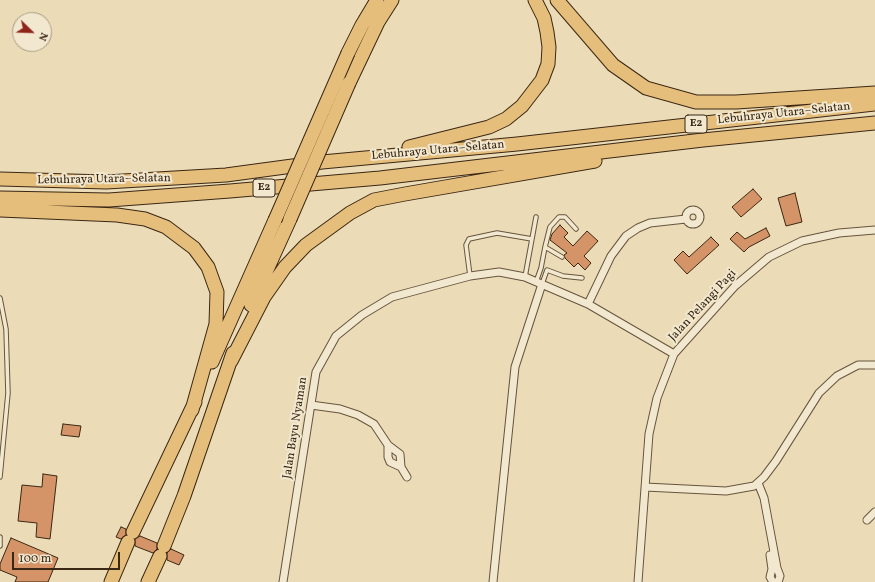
<!DOCTYPE html>
<meta charset="utf-8">
<style>
body{margin:0}
#map{position:relative;width:875px;height:582px;overflow:hidden;background:#ebdcb7;font-family:Vollkorn,serif}
canvas{display:block}
.north{position:absolute;left:12px;top:12px;width:40px;height:40px;box-sizing:border-box;background:#f2e8d0;border:1px solid #a89b85;border-radius:50%;rotate:113deg;font-size:11px;font-weight:700;line-height:16px;text-align:center;color:#3a2714}
.north::after{content:'';display:block;margin:auto;width:14px;height:18px;background:#8f2418;clip-path:polygon(50% 0,100% 100%,50% 72%,0 100%)}
.scale{position:absolute;left:12px;top:552px;width:108px;height:18px;box-sizing:border-box;border:2px solid #3a2714;border-top:0;padding-left:5px;font-size:12px;line-height:14px;white-space:nowrap;color:#3a2714;-webkit-text-stroke:3px #f2e8d0;paint-order:stroke}
</style>
<div id="map">
<canvas width="875" height="582"></canvas>
<div class="north">N</div>
<div class="scale">100 m</div>
</div>
<script>
const ctx = document.querySelector('canvas').getContext('2d');
ctx.lineJoin = 'round';
function fill(path, color) { ctx.fillStyle = color; ctx.fill(path, 'evenodd'); }
const poly = rows => new Path2D(rows.map(r => 'M' + r).join(''));
function trace(path, color, width, dash) { ctx.strokeStyle = color; ctx.lineWidth = width; ctx.lineCap = dash ? 'butt' : 'round'; ctx.setLineDash(dash || []); ctx.stroke(path); }
function write(font, color, halo, rows, align = 'center') {
  ctx.font = font + ' Vollkorn,serif'; ctx.lineWidth = 4; ctx.setLineDash([]); ctx.textBaseline = 'middle'; ctx.strokeStyle = halo; ctx.fillStyle = color; for (const [text, x, y, turn = 0] of rows) {
    ctx.save(); ctx.translate(x, y); ctx.rotate((+turn || 0) * Math.PI / 180); ctx.textAlign = isNaN(turn) ? turn : align; if (halo) ctx.strokeText(text, 0, 0); ctx.fillText(text, 0, 0); ctx.restore();
  }
}
const building = poly([
 [753,189,762,199,741,217,732,207,753,189],
 [795,193,802,222,786,226,778,198,795,193],
 [560,225,568,233,564,237,573,246,587,231,598,241,584,256,591,263,585,270,578,263,574,267,565,258,564,255,567,253,550,240,552,234,560,225],
 [766,228,770,236,749,247,744,252,730,239,737,232,745,239,766,228],
 [711,237,719,245,687,274,674,260,683,251,689,257,711,237],
 [63,424,81,426,79,437,61,435,63,424],
 [43,474,57,476,50,539,36,537,37,523,18,521,22,485,42,487,43,474],
 [121,527,126,529,126,535,121,539,116,537,121,527],
 [140,536,157,543,157,549,153,553,135,546,135,539,140,536],
 [11,538,58,558,48,582,15,582,17,577,0,570,0,564,11,538],
 [171,549,184,555,179,565,167,560,167,553,171,549]
]);
const service = poly([
 [545,247,550,227,559,217,565,217,576,229],
 [470,276,466,245,469,239,497,233,532,239],
 [525,277,536,217],
 [536,282,541,268,545,247,562,257],
 [542,284,547,270,563,276,582,278],
 [0,298,6,329,8,393,0,477],
 [0,537,0,546]
]);
const minor = poly([
 '686 217a7 7 0 1 1 14 0a7 7 0 1 1-14 0Z',
 [588,304,611,256,626,236,638,228,650,223,686,219],
 [311,405,340,409,358,415,374,424,388,445,388,457,390,462,401,467],
 [388,445,400,454,401,467,407,477],
 [758,483,764,498,777,568,780,576,778,582],
 [645,487,726,491,754,486,764,477,776,461,819,393,837,376,858,365,875,365],
 [867,520,875,512],
 [770,555,772,569,770,577,773,582],
 [283,582,316,372,336,336,362,315,392,297,470,276,499,272,525,277,588,304,674,354],
 [493,582,515,367,542,284],
 [638,582,649,434,657,398,674,354,735,286,769,257,802,241,839,233,875,230]
]);
const motorway = poly([
 [557,0,613,65,646,88,696,102,736,102,875,93],
 [348,53,362,25,377,0],
 [349,83,378,22,392,0],
 [409,147,489,127,506,119,522,106,542,80,548,64,549,47,547,32,544,18,535,0],
 [0,179,106,182,226,175,322,162,517,144,875,104],
 [0,198,109,200,230,191,380,178,703,140,875,123],
 [0,210,117,215,145,219,166,227,194,248,208,267,217,292,216,324,192,410],
 [251,305,290,219],
 [231,361,264,297,285,267,306,245,350,213,374,200,405,194,595,161],
 [212,362,275,220],
 [133,532,195,402],
 [164,546,184,496,233,353],
 [111,582,128,542],
 [148,582,160,556]
]);
const motorwayBridge = poly([
 [290,219,349,83],
 [275,220,348,53]
]);
const shields = [
 [696,124,22],
 [264,188,22]
];
const shieldNames = [
 ["E2",696,124],
 ["E2",264,188]
];
const streetNames = [
 ["Lebuhraya Utara–Selatan",784,114,-6],
 ["Lebuhraya Utara–Selatan",438,151,-5],
 ["Lebuhraya Utara–Selatan",104,180,-1],
 ["Jalan Pelangi Pagi",703,306,-47],
 ["Jalan Bayu Nyaman",296,428,-81]
];
fill(building, '#d49468');
trace(building, '#3a2714', 1);
trace(service, '#66543d', 5.5);
trace(minor, '#66543d', 9);
trace(motorway, '#3a2714', 15);
trace(service, '#f2e8d0', 3.5);
trace(minor, '#f2e8d0', 7);
trace(motorway, '#e6be7c', 13);
trace(motorwayBridge, '#3a2714', 15, []);
trace(motorwayBridge, '#e6be7c', 13);
for (const [x, y, w] of shields) { const box = new Path2D(); box.roundRect(x - w / 2, y - 9, w, 18, 3); ctx.fillStyle = '#f2e8d0'; ctx.fill(box); trace(box, '#3a2714', 1); }
write('bold 11px', '#3a2714', null, shieldNames);
write('12px', '#3a2714', '#f2e8d0', streetNames);
</script>
